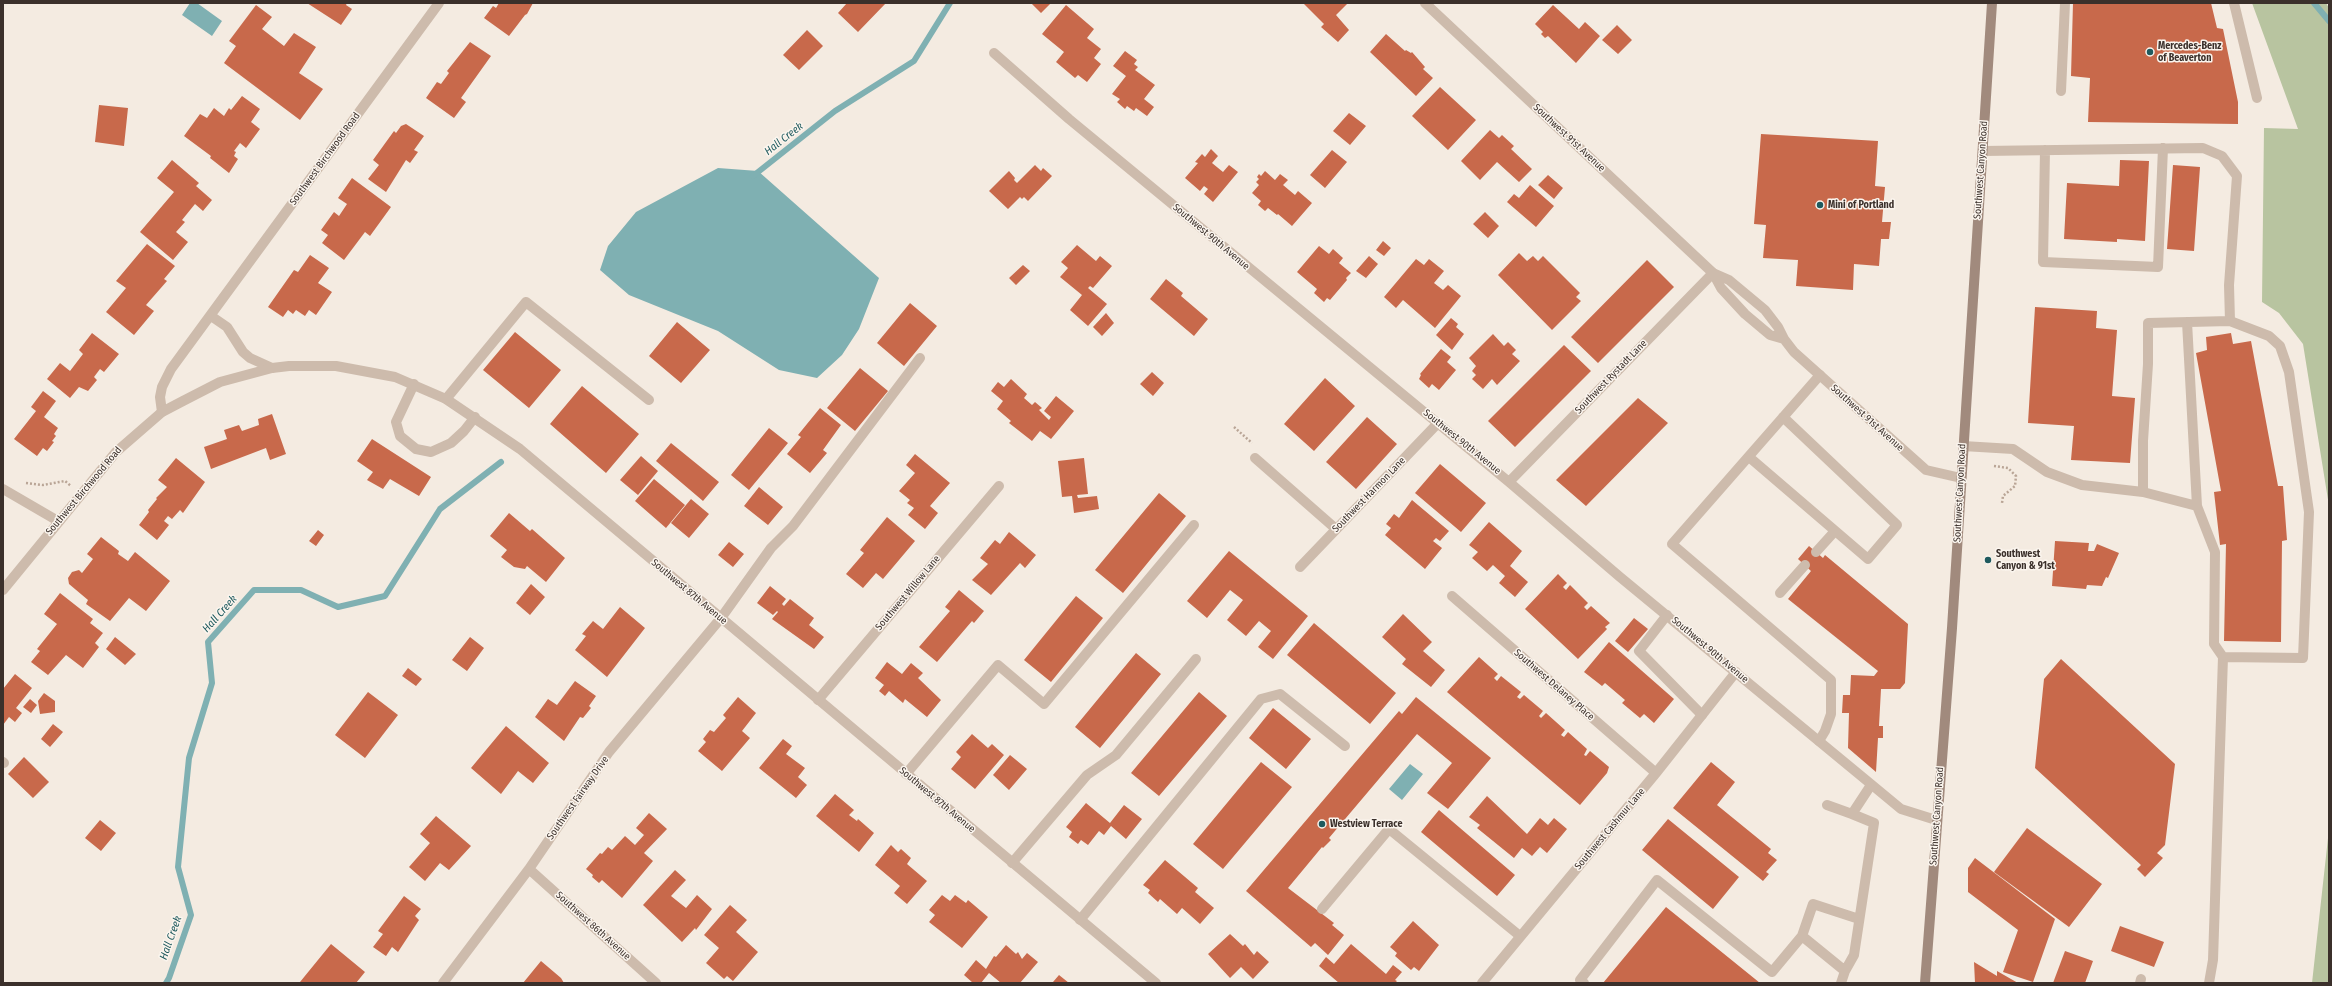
<!DOCTYPE html>
<style>
body{margin:0}
#map{position:relative;width:2332px;height:986px;overflow:hidden;background:#f4ebe1;font-family:"Fira Sans Condensed",sans-serif}
canvas{display:block}
.frame{position:absolute;inset:0;border:4px solid #3b302b;pointer-events:none}
</style>
<div id="map">
<canvas width="2332" height="986"></canvas>
<div class="frame"></div>
</div>
<script>
const ctx = document.querySelector('canvas').getContext('2d');
ctx.lineJoin = 'round';
function fill(path, color) { ctx.fillStyle = color; ctx.fill(path, 'evenodd'); }
const poly = rows => new Path2D(rows.map(r => 'M' + r).join(''));
function trace(path, color, width, dash) { ctx.strokeStyle = color; ctx.lineWidth = width; ctx.lineCap = dash ? 'butt' : 'round'; ctx.setLineDash(dash || []); ctx.stroke(path); }
function write(font, color, halo, rows, align = 'center') {
  ctx.font = font + ' "Fira Sans Condensed",sans-serif'; ctx.lineWidth = 3; ctx.setLineDash([]); ctx.textBaseline = 'middle'; ctx.strokeStyle = halo; ctx.fillStyle = color; for (const [text, x, y, turn = 0] of rows) {
    ctx.save(); ctx.translate(x, y); ctx.rotate((+turn || 0) * Math.PI / 180); ctx.textAlign = isNaN(turn) ? turn : align; if (halo) ctx.strokeText(text, 0, 0); ctx.fillText(text, 0, 0); ctx.restore();
  }
}
const green = poly([
 [2252,3,2326,3,2329,8,2329,506,2303,344,2279,313,2262,302,2264,128,2298,129],
 [2329,829,2329,983,2312,983]
]);
const water = poly([
 [190,3,197,3,222,21,212,36,182,15],
 [718,168,758,171,879,278,859,329,842,355,817,378,779,370,718,331,629,295,600,270,608,246,636,212],
 [1410,764,1423,774,1402,800,1389,789]
]);
const stream = poly([
 [2314,3,2329,21],
 [753,176,835,111,914,61,950,3],
 [166,983,169,978,191,915,178,867,189,758,212,683,208,642,254,590,301,590,338,607,385,596,440,509,501,462]
]);
const building = poly([
 [307,3,347,3,346,5,352,9,341,25],
 [499,3,533,3,527,14,525,15,509,36,484,18,493,6,496,8],
 [847,3,886,3,858,32,838,13],
 [1031,3,1051,3,1041,13],
 [1303,3,1348,3,1336,15,1349,30,1338,42,1321,27,1324,24],
 [2073,3,2211,3,2217,28,2223,29,2238,102,2238,124,2088,122,2090,78,2071,76],
 [256,5,272,17,262,29,284,46,294,33,316,47,299,73,323,89,300,120,224,63,236,46,229,41],
 [1066,5,1094,29,1087,38,1101,49,1094,58,1101,64,1087,82,1078,75,1075,78,1056,62,1064,52,1042,34],
 [1553,5,1579,29,1585,22,1600,36,1576,63,1548,36,1545,38,1541,34,1543,32,1535,24],
 [1617,25,1632,40,1618,54,1602,40],
 [807,30,823,46,799,70,783,55],
 [1386,34,1405,51,1406,50,1411,53,1412,52,1425,67,1423,69,1433,78,1416,96,1370,52],
 [470,42,491,56,461,98,466,102,454,118,426,98,437,82,441,84,449,73,447,71],
 [1125,51,1137,60,1134,64,1138,67,1135,70,1155,85,1144,99,1154,107,1147,116,1136,108,1134,111,1127,106,1125,109,1117,102,1120,99,1112,94,1126,76,1113,66],
 [1440,87,1476,120,1448,150,1412,116],
 [242,96,260,109,251,122,260,129,246,148,240,143,234,151,236,152,234,156,238,159,229,173,210,158,211,156,184,136,200,114,207,118,214,108,224,116,229,108,231,110],
 [99,105,128,108,124,146,95,142],
 [1349,113,1366,126,1350,145,1333,131],
 [406,124,424,136,414,150,418,152,410,163,406,160,386,192,368,179,379,165,373,160,394,131,396,133,401,126],
 [1490,130,1499,138,1502,135,1514,146,1511,149,1532,169,1519,182,1497,162,1480,180,1461,161],
 [1761,134,1878,141,1875,186,1885,187,1882,222,1891,222,1889,239,1881,239,1879,266,1854,264,1853,290,1796,286,1798,260,1763,258,1766,225,1754,224],
 [1211,149,1218,156,1212,163,1223,172,1229,165,1238,172,1213,202,1204,194,1208,189,1204,186,1200,191,1185,178,1198,163,1195,162,1202,154,1205,157],
 [1332,150,1347,162,1325,188,1310,175],
 [172,160,199,183,196,186,212,200,203,211,195,204,182,220,185,222,176,232,188,242,173,260,140,232,174,192,157,178],
 [2120,160,2149,161,2145,241,2117,239,2117,242,2064,239,2067,183,2119,186],
 [1035,165,1041,171,1043,168,1052,176,1028,201,1024,197,1022,199,1020,197,1008,209,989,191,1009,171,1015,178,1014,180,1017,183],
 [2173,165,2200,167,2194,251,2167,249],
 [1265,171,1275,180,1280,174,1288,180,1283,185,1295,195,1298,191,1312,203,1292,226,1278,214,1277,215,1268,208,1265,211,1258,205,1261,201,1252,193,1259,185,1256,182,1259,179,1257,177,1259,174,1261,176],
 [1548,175,1563,188,1554,199,1538,185],
 [352,178,391,207,370,236,365,232,344,260,322,243,328,235,321,230,334,212,339,216,347,204,338,198],
 [1530,185,1554,206,1536,227,1507,202,1514,194,1519,198],
 [1485,212,1499,226,1488,238,1473,224],
 [1383,241,1391,248,1384,256,1376,250],
 [147,244,175,266,164,279,167,281,146,305,154,311,134,335,106,312,126,288,116,281],
 [1077,245,1096,261,1100,256,1112,266,1093,288,1090,286,1088,288,1107,304,1088,326,1070,310,1082,295,1060,277,1068,268,1061,262],
 [1319,246,1329,254,1333,249,1343,258,1339,263,1351,273,1346,278,1347,280,1330,300,1327,298,1324,302,1314,293,1317,289,1297,272],
 [1519,253,1527,261,1533,256,1538,261,1543,256,1580,293,1576,297,1581,301,1552,330,1498,275],
 [310,255,329,268,318,283,332,292,316,315,309,310,305,316,296,310,293,314,288,310,283,317,268,307,294,270,298,272],
 [1369,256,1378,264,1366,278,1356,271],
 [1416,259,1424,265,1429,259,1444,271,1434,283,1443,290,1448,285,1461,296,1435,328,1403,300,1396,308,1384,297],
 [1647,260,1674,287,1598,363,1571,337],
 [1023,265,1030,271,1016,285,1009,278],
 [1166,279,1183,293,1181,296,1208,319,1194,336,1150,299],
 [910,303,937,326,904,366,877,343],
 [2035,307,2097,311,2096,328,2117,330,2112,396,2135,398,2130,463,2071,460,2074,426,2028,423],
 [1106,313,1114,323,1102,336,1093,327],
 [1451,318,1458,324,1456,327,1464,334,1452,350,1436,335],
 [677,322,710,350,681,383,649,356],
 [515,332,561,370,529,408,483,370],
 [92,333,119,354,104,372,100,369,94,377,97,380,88,391,79,387,70,398,47,379,60,363,70,371,83,354,79,350],
 [2231,333,2233,344,2251,341,2278,486,2283,486,2287,540,2282,541,2281,642,2224,641,2226,544,2220,545,2214,492,2221,491,2196,353,2207,350,2206,337],
 [1493,334,1504,346,1508,342,1516,350,1512,354,1520,361,1497,385,1492,379,1483,389,1472,379,1476,375,1472,371,1476,366,1469,358],
 [1564,345,1591,371,1515,447,1488,421],
 [1441,349,1451,357,1447,362,1456,370,1439,390,1432,384,1429,388,1419,379,1421,375,1420,374],
 [860,368,888,391,855,431,827,408],
 [1152,372,1164,383,1153,396,1140,384],
 [1325,378,1355,406,1314,451,1284,424],
 [1011,379,1027,394,1024,398,1032,405,1035,402,1042,408,1039,410,1049,420,1051,417,1044,411,1056,396,1074,411,1051,439,1040,431,1032,441,1009,423,1011,421,997,409,1003,401,991,391,998,382,1004,387],
 [582,386,639,434,606,473,550,424],
 [43,391,56,401,44,417,58,428,54,434,56,436,52,441,54,442,47,451,43,448,37,456,14,439,36,411,31,407],
 [1638,398,1668,423,1586,506,1556,480],
 [820,408,841,425,823,450,827,453,810,473,787,454,801,437,798,435],
 [272,414,286,454,270,460,266,448,211,469,204,447,227,439,224,430,239,425,242,431,259,425,258,419],
 [1367,417,1397,444,1356,489,1326,462],
 [769,428,788,443,749,490,731,475],
 [372,439,431,477,419,496,390,479,383,489,367,480,373,472,357,461],
 [671,443,719,482,703,501,656,461],
 [915,454,950,483,930,506,938,513,925,529,908,515,914,508,907,503,910,500,899,491,915,473,906,465],
 [641,456,658,471,638,495,620,480],
 [176,458,205,482,183,513,180,510,172,519,168,516,164,521,169,525,157,540,139,525,149,512,148,510,157,499,156,498,167,487,158,480],
 [1084,458,1088,494,1077,495,1078,498,1097,496,1099,509,1074,513,1072,496,1062,497,1058,461],
 [1440,464,1486,503,1461,532,1415,493],
 [654,479,685,505,666,528,635,501],
 [759,487,783,507,768,525,744,506],
 [1159,493,1186,516,1123,593,1095,570],
 [691,499,709,514,689,538,671,523],
 [1412,500,1449,531,1440,541,1436,538,1433,541,1442,548,1425,569,1385,535,1391,528,1386,524,1394,514,1399,518],
 [509,513,530,531,532,529,565,558,546,582,527,566,525,569,514,567,501,557,507,550,490,536],
 [887,517,915,541,883,579,876,573,863,588,846,574,864,553,860,550],
 [1489,522,1522,551,1510,566,1528,582,1515,597,1499,583,1505,576,1493,565,1487,571,1472,558,1478,552,1469,545],
 [318,530,324,535,316,546,309,541],
 [1009,532,1036,555,1025,568,1020,563,991,595,972,580,988,564,980,558,995,540,1000,544],
 [101,537,119,551,118,554,128,561,135,552,170,581,146,611,129,598,110,621,86,604,88,600,69,584,68,578,72,572,79,570,82,573,93,559,87,554],
 [2055,541,2089,543,2088,551,2094,551,2097,544,2119,553,2108,578,2106,577,2102,586,2087,585,2086,589,2052,586],
 [729,542,744,554,733,567,718,555],
 [1809,546,1823,558,1825,555,1908,624,1905,683,1900,689,1881,689,1879,726,1883,726,1883,738,1878,738,1876,772,1848,748,1849,713,1842,713,1843,695,1850,695,1851,675,1874,676,1878,671,1788,599,1811,571,1798,559],
 [1229,551,1308,616,1273,659,1258,647,1271,631,1259,621,1246,636,1227,620,1243,600,1230,590,1207,618,1187,601],
 [1558,574,1567,583,1563,587,1566,590,1570,585,1588,603,1584,607,1587,610,1591,606,1610,623,1605,627,1607,629,1578,659,1525,609],
 [531,584,545,597,530,615,516,603],
 [770,586,786,599,782,604,784,606,790,599,814,618,809,625,824,637,814,649,772,619,778,612,777,611,773,615,757,603],
 [959,590,984,611,974,623,972,621,937,662,919,647,950,611,945,607],
 [60,593,93,619,90,623,103,633,95,643,99,647,83,668,66,655,48,675,31,662,40,651,37,649,57,624,44,614],
 [1076,596,1103,618,1051,682,1024,660],
 [620,607,645,628,607,677,575,650,586,636,582,634,593,621,603,629],
 [1403,614,1432,642,1423,651,1445,670,1431,687,1402,664,1406,659,1382,637],
 [1634,618,1648,629,1628,652,1615,641],
 [1314,623,1396,693,1370,724,1287,655],
 [115,637,136,654,125,665,106,649],
 [470,637,484,648,467,671,452,660],
 [1609,642,1674,699,1654,723,1644,714,1640,718,1622,703,1625,700,1605,683,1602,686,1584,672],
 [1136,653,1161,674,1100,748,1075,727],
 [1479,657,1498,674,1494,678,1497,681,1501,676,1521,692,1517,697,1520,699,1524,695,1543,711,1539,716,1541,718,1546,713,1565,730,1561,735,1564,737,1568,732,1587,749,1584,755,1586,756,1590,751,1609,767,1607,773,1580,805,1447,692],
 [2061,659,2175,764,2165,845,2157,853,2163,858,2145,877,2137,869,2141,865,2035,768,2044,679],
 [887,662,902,674,911,663,923,673,918,678,941,700,927,717,905,699,903,703,889,691,885,696,879,691,884,685,875,678],
 [408,668,422,679,416,686,402,676],
 [15,674,32,688,16,708,22,713,15,722,9,717,3,725,3,689],
 [575,681,596,696,589,706,591,708,583,718,580,717,564,741,535,717,548,699,557,705],
 [368,692,398,715,365,758,335,735],
 [1199,692,1227,716,1159,796,1131,773],
 [44,693,55,701,55,712,40,714,38,701],
 [738,697,756,713,742,731,750,738,722,771,698,751,706,742,703,739,710,730,714,732,726,718,723,715],
 [1416,697,1491,758,1448,809,1427,793,1452,763,1417,734,1329,838,1331,840,1323,848,1322,847,1288,888,1334,923,1332,925,1344,935,1328,955,1315,943,1311,947,1246,891,1399,711,1402,714],
 [30,699,37,705,31,713,23,707],
 [1273,708,1311,739,1286,769,1249,738],
 [53,724,63,732,50,747,41,739],
 [506,726,549,763,533,783,518,771,501,794,471,768],
 [972,734,988,748,992,744,1004,755,975,789,951,769,961,757,956,752],
 [783,739,792,746,786,754,805,768,798,777,807,785,796,798,759,768],
 [1010,755,1027,769,1009,790,993,775],
 [24,757,49,782,33,798,8,774],
 [1261,762,1292,787,1223,869,1193,844],
 [1711,762,1735,782,1717,805,1771,849,1768,853,1777,860,1766,872,1769,874,1763,881,1673,808],
 [835,794,854,810,849,815,857,821,858,819,874,833,859,852,816,816],
 [1487,796,1527,834,1540,818,1548,825,1554,818,1567,829,1547,853,1540,847,1532,856,1522,848,1514,858,1477,828,1480,825,1469,817],
 [1086,803,1110,823,1124,805,1142,819,1126,839,1111,826,1104,835,1099,831,1088,845,1081,840,1078,844,1069,837,1072,832,1066,827],
 [1439,810,1515,875,1497,896,1421,832],
 [649,813,667,829,644,853,653,861,622,898,602,880,599,883,592,877,593,875,586,869,600,853,602,854,608,847,612,850,625,836,635,845,644,835,636,828],
 [436,816,471,846,449,870,440,863,425,881,409,867,430,843,420,834],
 [1668,819,1739,877,1713,909,1642,850],
 [100,820,116,833,101,851,85,838],
 [2027,828,2102,884,2069,927,1994,872],
 [891,845,898,852,901,849,911,858,907,864,927,881,907,904,894,893,900,886,875,865],
 [1975,858,2055,919,2033,982,2003,972,2018,930,1968,892,1968,868],
 [1165,860,1198,888,1195,892,1214,908,1200,924,1182,908,1177,914,1160,899,1158,902,1148,893,1150,890,1143,885],
 [675,870,686,880,671,896,686,908,697,895,712,909,696,930,695,928,682,942,643,905],
 [942,895,950,901,955,895,966,903,968,900,988,917,962,948,929,922,935,915,929,910],
 [404,896,421,909,415,916,419,920,398,952,392,947,386,956,373,947,383,934,378,931],
 [730,905,747,920,736,932,758,952,733,981,727,976,724,979,706,963,719,948,704,935],
 [1666,907,1760,983,1603,983],
 [1413,921,1439,945,1419,971,1414,967,1411,970,1395,956,1397,953,1390,947],
 [2120,926,2164,942,2154,967,2111,951],
 [1230,934,1243,946,1245,944,1254,955,1257,951,1269,962,1253,979,1241,967,1230,978,1208,954],
 [331,944,365,972,356,983,300,982],
 [1351,944,1386,974,1393,965,1402,972,1395,980,1397,981,1395,983,1339,983,1319,966,1326,957,1334,964],
 [1006,945,1016,954,1018,952,1022,959,1027,953,1038,962,1020,983,1001,983,989,973,981,983,973,983,964,975,976,960,986,969,994,956,996,957],
 [2065,951,2093,961,2085,983,2053,983],
 [541,961,561,978,564,983,523,983],
 [1974,962,1997,976,1997,971,2018,983,1975,983],
 [1059,975,1069,983,1053,982]
]);
const path = poly([
 [1234,427,1252,443],
 [1994,466,2008,468,2016,476,2015,486,2003,496,2002,503],
 [26,483,43,485,65,481,71,486]
]);
const service = poly([
 [2234,3,2257,98],
 [2061,91,2065,3],
 [2045,150,2043,262,2158,267,2163,148],
 [1983,151,2203,148,2222,156,2237,176,2229,285,2230,321],
 [2187,322,2197,506],
 [414,384,396,422,400,436,416,449,431,452,451,443,464,431,475,417],
 [446,399,526,302,649,400],
 [1963,446,2013,449,2047,472,2082,485,2143,492,2197,506,2215,552,2214,644,2223,657],
 [1749,457,1868,559,1897,525,1783,417],
 [1255,458,1336,529],
 [2143,492,2143,441,2148,364,2148,323,2230,321,2269,336,2280,346,2289,372,2309,512,2303,658,2223,657,2213,960,2209,983],
 [1816,552,1835,531],
 [1780,593,1805,565],
 [1667,615,1639,651,1702,715],
 [721,618,771,548,793,526,920,358],
 [1819,741,1825,731,1831,714,1831,680,1672,544,1820,375],
 [3,762,4,763],
 [906,774,998,665,1044,704,1194,525],
 [1827,805,1852,814],
 [1012,863,1087,775,1116,755,1196,659],
 [1322,909,1389,829,1520,936],
 [1080,920,1261,699,1280,694,1345,746],
 [1802,936,1813,904,1859,919],
 [1845,971,1854,955,1874,823,1852,814,1871,785],
 [1584,983,1580,980,1657,880,1772,972,1802,936,1845,971,1841,983],
 [2140,983,2141,979]
]);
const minor = poly([
 [994,53,1069,119,1509,482,1620,577,1866,780,1901,809,1936,820],
 [211,316,227,327,243,352,250,358,272,368],
 [162,412,160,397,162,387,171,369,439,3],
 [1509,482,1713,273],
 [3,489,58,521],
 [1300,567,1438,423],
 [1452,596,1656,773],
 [818,700,999,486],
 [529,869,656,983],
 [443,983,529,869,609,752,721,618],
 [1482,983,1656,773,1736,672]
]);
const tertiary = poly([
 [1425,3,1713,273,1721,288,1745,314,1770,335,1784,339],
 [1713,273,1729,280,1765,310,1778,327,1784,339,1794,352,1926,470,1961,478],
 [3,590,116,452,162,412,183,401,220,382,272,368,289,366,336,366,395,377,446,399,520,449,1156,983]
]);
const secondary = poly([
 [1925,983,1952,628,1992,3]
]);
const markers = [
 [2150,52,4,"#1f5a5e"],
 [1820,205,4,"#1f5a5e"],
 [1988,560,4,"#1f5a5e"],
 [1322,824,4,"#1f5a5e"]
];
const poiNames = [
 ["Mercedes-Benz",2158,46],
 ["of Beaverton",2158,58],
 ["Mini of Portland",1828,205],
 ["Southwest",1996,554],
 ["Canyon & 91st",1996,566],
 ["Westview Terrace",1330,824]
];
const streetNames = [
 ["Southwest 91st Avenue",1569,138,43],
 ["Southwest Birchwood Road",325,159,-54],
 ["Southwest Canyon Road",1981,170,-86],
 ["Southwest 90th Avenue",1211,237,40],
 ["Southwest Rystadt Lane",1611,377,-46],
 ["Southwest 91st Avenue",1867,418,42],
 ["Southwest 90th Avenue",1462,442,39],
 ["Southwest Birchwood Road",84,491,-50],
 ["Southwest Canyon Road",1960,493,-87],
 ["Southwest Harmon Lane",1369,495,-46],
 ["Southwest 87th Avenue",689,592,40],
 ["Southwest Willow Lane",908,593,-50],
 ["Southwest 90th Avenue",1710,650,40],
 ["Southwest Delaney Place",1554,685,41],
 ["Southwest Fairway Drive",578,798,-55],
 ["Southwest 87th Avenue",937,800,40],
 ["Southwest Canyon Road",1937,816,-86],
 ["Southwest Cashmur Lane",1610,829,-50],
 ["Southwest 86th Avenue",593,926,42]
];
const waterNames = [
 ["Hall Creek",784,139,-38],
 ["Hall Creek",220,614,-48],
 ["Hall Creek",171,938,-70]
];
fill(green, '#b8c4a0');
fill(water, '#7fb0b2');
trace(stream, '#7fb0b2', 6);
fill(building, '#c8694b');
trace(path, '#b9a596', 2.5, [2, 2]);
trace(service, '#cdbbac', 10);
trace(minor, '#cdbbac', 10);
trace(tertiary, '#cdbbac', 10);
trace(secondary, '#a18a7d', 10);
for (const [x, y, r, color] of markers) { const dot = new Path2D(); dot.arc(x, y, r, 0, 2 * Math.PI); ctx.fillStyle = color; ctx.fill(dot); trace(dot, '#fbf5ee', 1.5); }
write('bold 10px', '#3b302b', '#fbf5ee', poiNames, 'left');
write('10px', '#3b302b', '#fbf5ee', streetNames);
write('italic 11px', '#1f5a5e', '#fbf5ee', waterNames);
</script>
